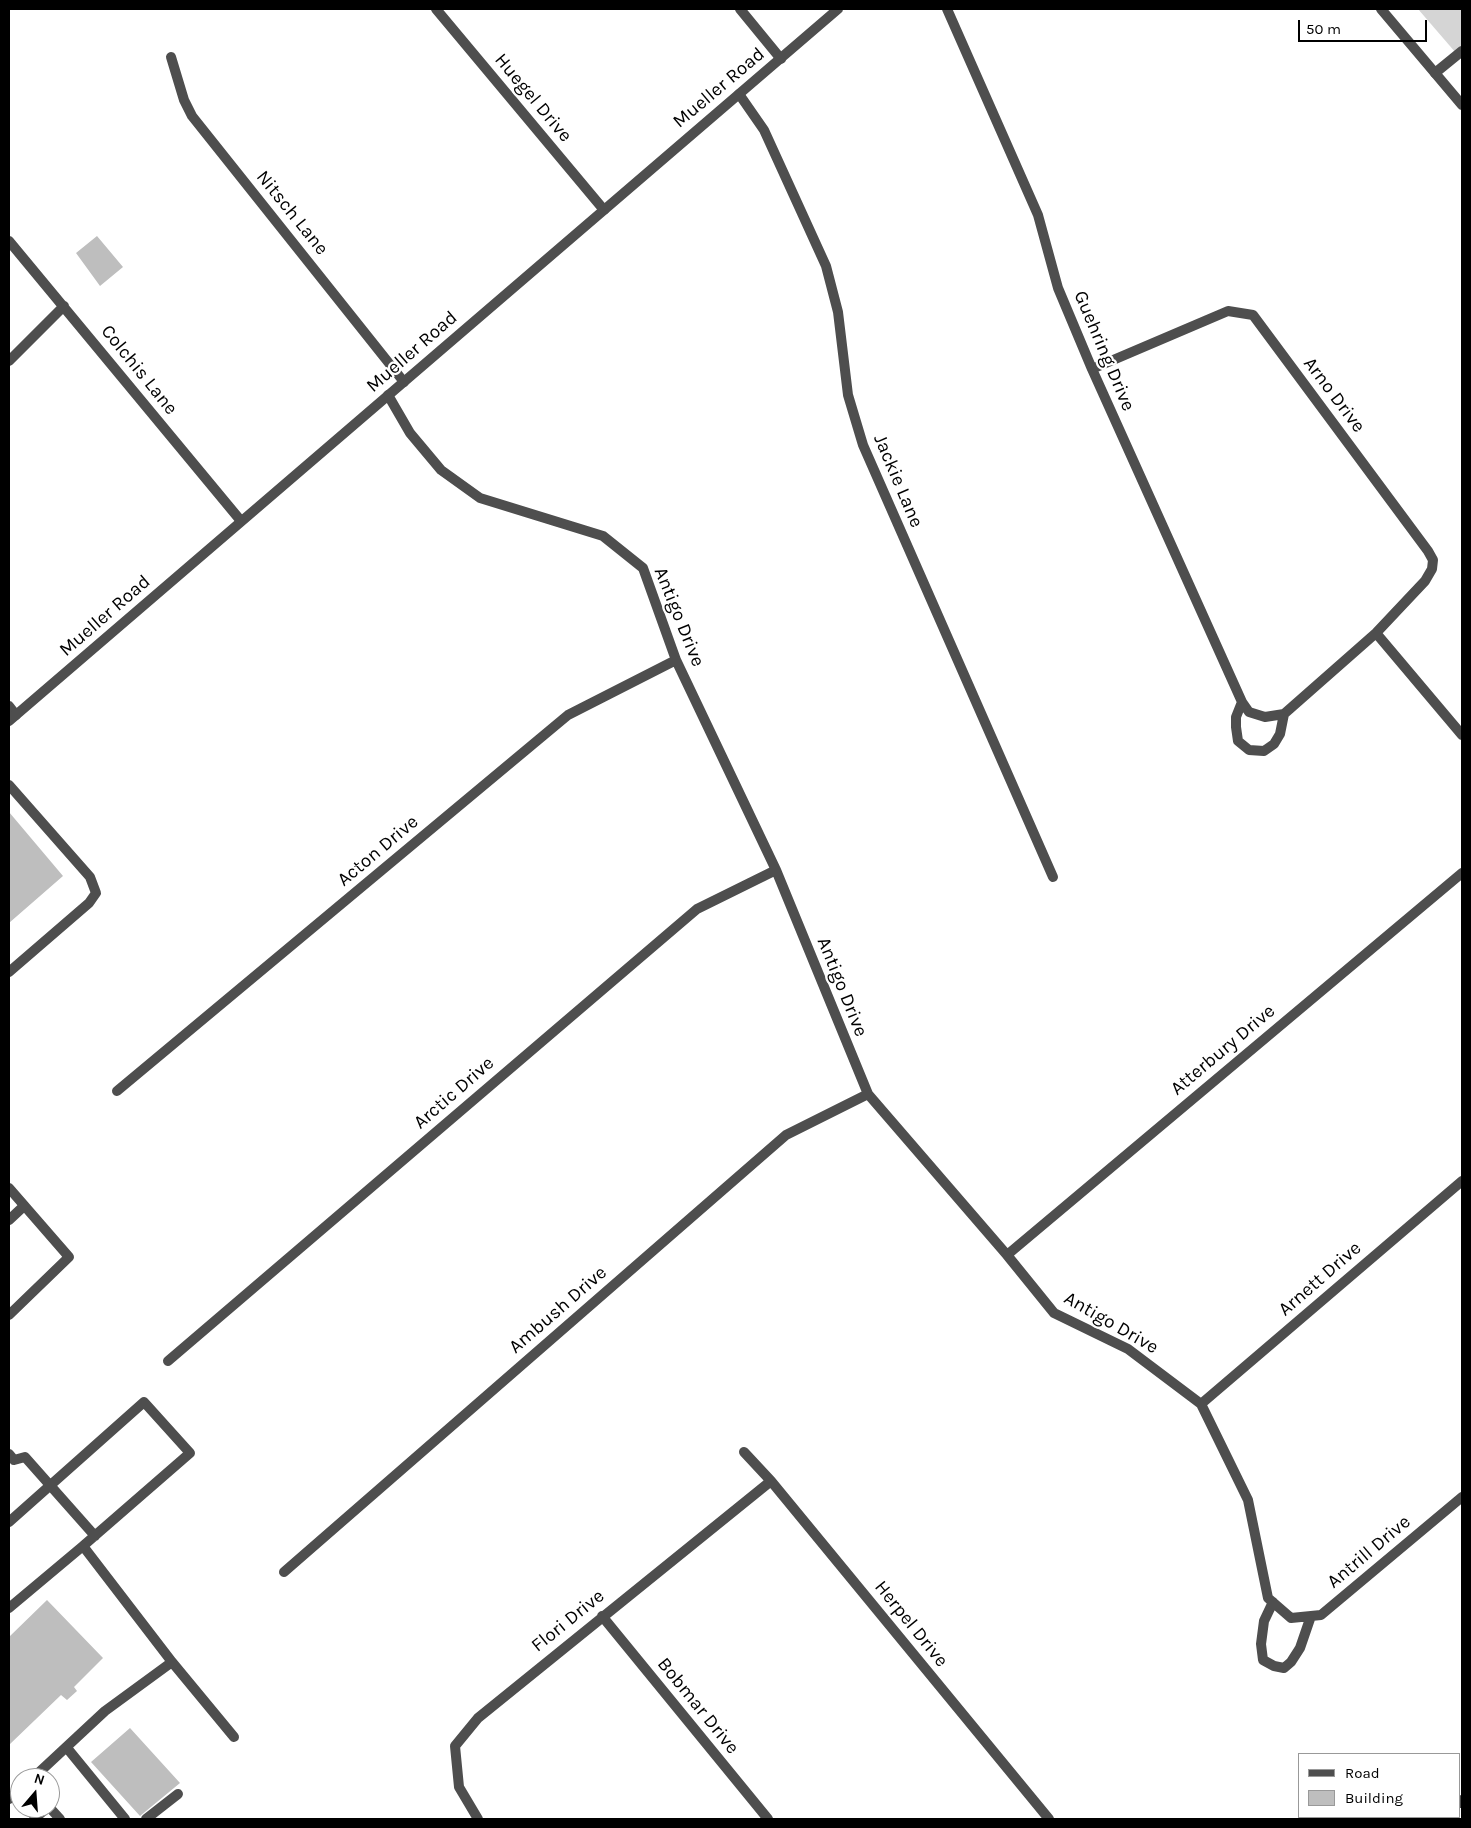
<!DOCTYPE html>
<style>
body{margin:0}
#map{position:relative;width:1471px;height:1828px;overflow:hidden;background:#fff;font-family:Karla,sans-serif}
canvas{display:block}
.frame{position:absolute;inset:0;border:10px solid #000;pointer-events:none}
.legend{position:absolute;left:1298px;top:1753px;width:162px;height:65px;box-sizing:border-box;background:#fff;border:1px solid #999;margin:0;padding:6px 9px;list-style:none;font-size:15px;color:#000}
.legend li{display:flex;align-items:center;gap:10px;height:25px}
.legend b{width:25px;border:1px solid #999}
.north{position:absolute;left:10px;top:1768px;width:50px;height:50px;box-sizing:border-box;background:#fff;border:1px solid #999;border-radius:50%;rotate:18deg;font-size:14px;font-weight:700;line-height:20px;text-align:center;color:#000}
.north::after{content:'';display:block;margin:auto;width:18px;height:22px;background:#000;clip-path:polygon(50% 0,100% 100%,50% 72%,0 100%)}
.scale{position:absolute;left:1298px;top:20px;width:129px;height:22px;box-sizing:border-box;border:2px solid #000;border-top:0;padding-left:6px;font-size:15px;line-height:18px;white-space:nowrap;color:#000;-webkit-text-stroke:4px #fff;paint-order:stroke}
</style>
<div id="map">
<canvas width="1471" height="1828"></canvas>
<div class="frame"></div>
<ul class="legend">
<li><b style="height:6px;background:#4e4e4e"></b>Road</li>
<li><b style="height:14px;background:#bebebe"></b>Building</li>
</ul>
<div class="north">N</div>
<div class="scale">50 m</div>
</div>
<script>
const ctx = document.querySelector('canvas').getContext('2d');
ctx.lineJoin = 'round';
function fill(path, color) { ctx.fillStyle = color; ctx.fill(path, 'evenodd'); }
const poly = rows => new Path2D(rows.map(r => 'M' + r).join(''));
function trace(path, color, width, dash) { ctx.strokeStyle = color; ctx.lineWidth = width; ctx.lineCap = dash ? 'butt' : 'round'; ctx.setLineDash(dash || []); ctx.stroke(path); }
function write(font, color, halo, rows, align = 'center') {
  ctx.font = font + ' Karla,sans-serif'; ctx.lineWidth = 4.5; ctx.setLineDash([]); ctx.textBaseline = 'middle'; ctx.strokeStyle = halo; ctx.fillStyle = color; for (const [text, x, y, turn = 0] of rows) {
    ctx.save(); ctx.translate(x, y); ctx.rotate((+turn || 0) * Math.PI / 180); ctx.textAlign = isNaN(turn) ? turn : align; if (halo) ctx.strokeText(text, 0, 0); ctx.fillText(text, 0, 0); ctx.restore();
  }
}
const green = poly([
 [1418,9,1462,9,1462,60]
]);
const building = poly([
 [97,236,123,267,100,286,76,253],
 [9,812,63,876,9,923],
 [47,1600,103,1658,74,1687,77,1691,67,1700,61,1695,9,1745,9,1637],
 [130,1728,180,1783,140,1816,91,1762]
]);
const service = poly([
 [9,706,16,715],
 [9,785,90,877,96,893,89,903,9,972],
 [9,1188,69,1257,9,1315],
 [9,1220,24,1206],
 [9,1454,14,1460,25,1457,95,1536],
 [9,1522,144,1402,190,1453,83,1546],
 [9,1608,83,1546,172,1662,234,1737],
 [67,1748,125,1819],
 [33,1778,105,1711,172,1662],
 [9,1799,20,1789],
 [50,1808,60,1819],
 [34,1819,47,1808],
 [146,1819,178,1794]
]);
const minor = poly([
 [436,9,604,210],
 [740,9,781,59],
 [947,9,1038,215,1058,288,1092,369,1242,702,1249,712,1265,717,1284,714,1376,633,1425,581,1432,569,1433,560,1428,551,1253,315,1228,311,1092,369],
 [171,57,184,100,192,116,404,382],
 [1435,73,1462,51],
 [739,94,764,130,826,266,838,312,848,395,863,445,1053,877],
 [9,241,241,521],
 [9,361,64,306],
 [388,395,410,433,441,470,480,498,603,536,643,568,676,660,776,870,868,1094,1007,1255,1054,1313,1128,1349,1201,1404,1248,1500,1268,1598,1291,1618,1321,1615,1462,1497],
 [1376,633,1462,735],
 [1242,702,1236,717,1236,727,1238,741,1249,750,1264,751,1274,744,1280,734,1284,714],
 [117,1091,568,715,676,660],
 [1007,1255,1462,873],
 [168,1361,697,909,776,870],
 [1201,1404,1462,1181],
 [744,1452,771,1481,1049,1819],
 [284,1572,786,1135,868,1094],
 [1273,1602,1264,1621,1261,1644,1263,1660,1274,1666,1284,1668,1291,1662,1300,1648,1311,1616],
 [602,1616,768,1819],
 [1460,1803,1462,1800],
 [478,1819,459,1787,455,1746,478,1718,771,1481],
 [1441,1819,1444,1817]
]);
const tertiary = poly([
 [1381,9,1462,105],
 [9,721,838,9]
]);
const streetNames = [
 ["Mueller Road",719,88,-40],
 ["Huegel Drive",533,98,50],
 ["Nitsch Lane",292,213,51],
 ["Guehring Drive",1104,351,67],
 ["Mueller Road",412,352,-41],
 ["Colchis Lane",139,370,51],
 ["Arno Drive",1334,395,53],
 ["Jackie Lane",898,481,67],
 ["Mueller Road",105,616,-41],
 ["Antigo Drive",679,617,68],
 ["Acton Drive",378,851,-40],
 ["Antigo Drive",842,987,68],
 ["Atterbury Drive",1223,1050,-40],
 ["Arctic Drive",454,1093,-41],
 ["Arnett Drive",1320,1279,-41],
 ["Ambush Drive",558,1310,-41],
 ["Antigo Drive",1111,1323,30],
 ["Antrill Drive",1369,1552,-40],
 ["Flori Drive",568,1621,-39],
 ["Herpel Drive",911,1624,51],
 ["Bobmar Drive",698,1706,51]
];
fill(green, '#d5d5d5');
fill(building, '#bebebe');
trace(service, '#4e4e4e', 10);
trace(minor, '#4e4e4e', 10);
trace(tertiary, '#4e4e4e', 10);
write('19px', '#000', '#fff', streetNames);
</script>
